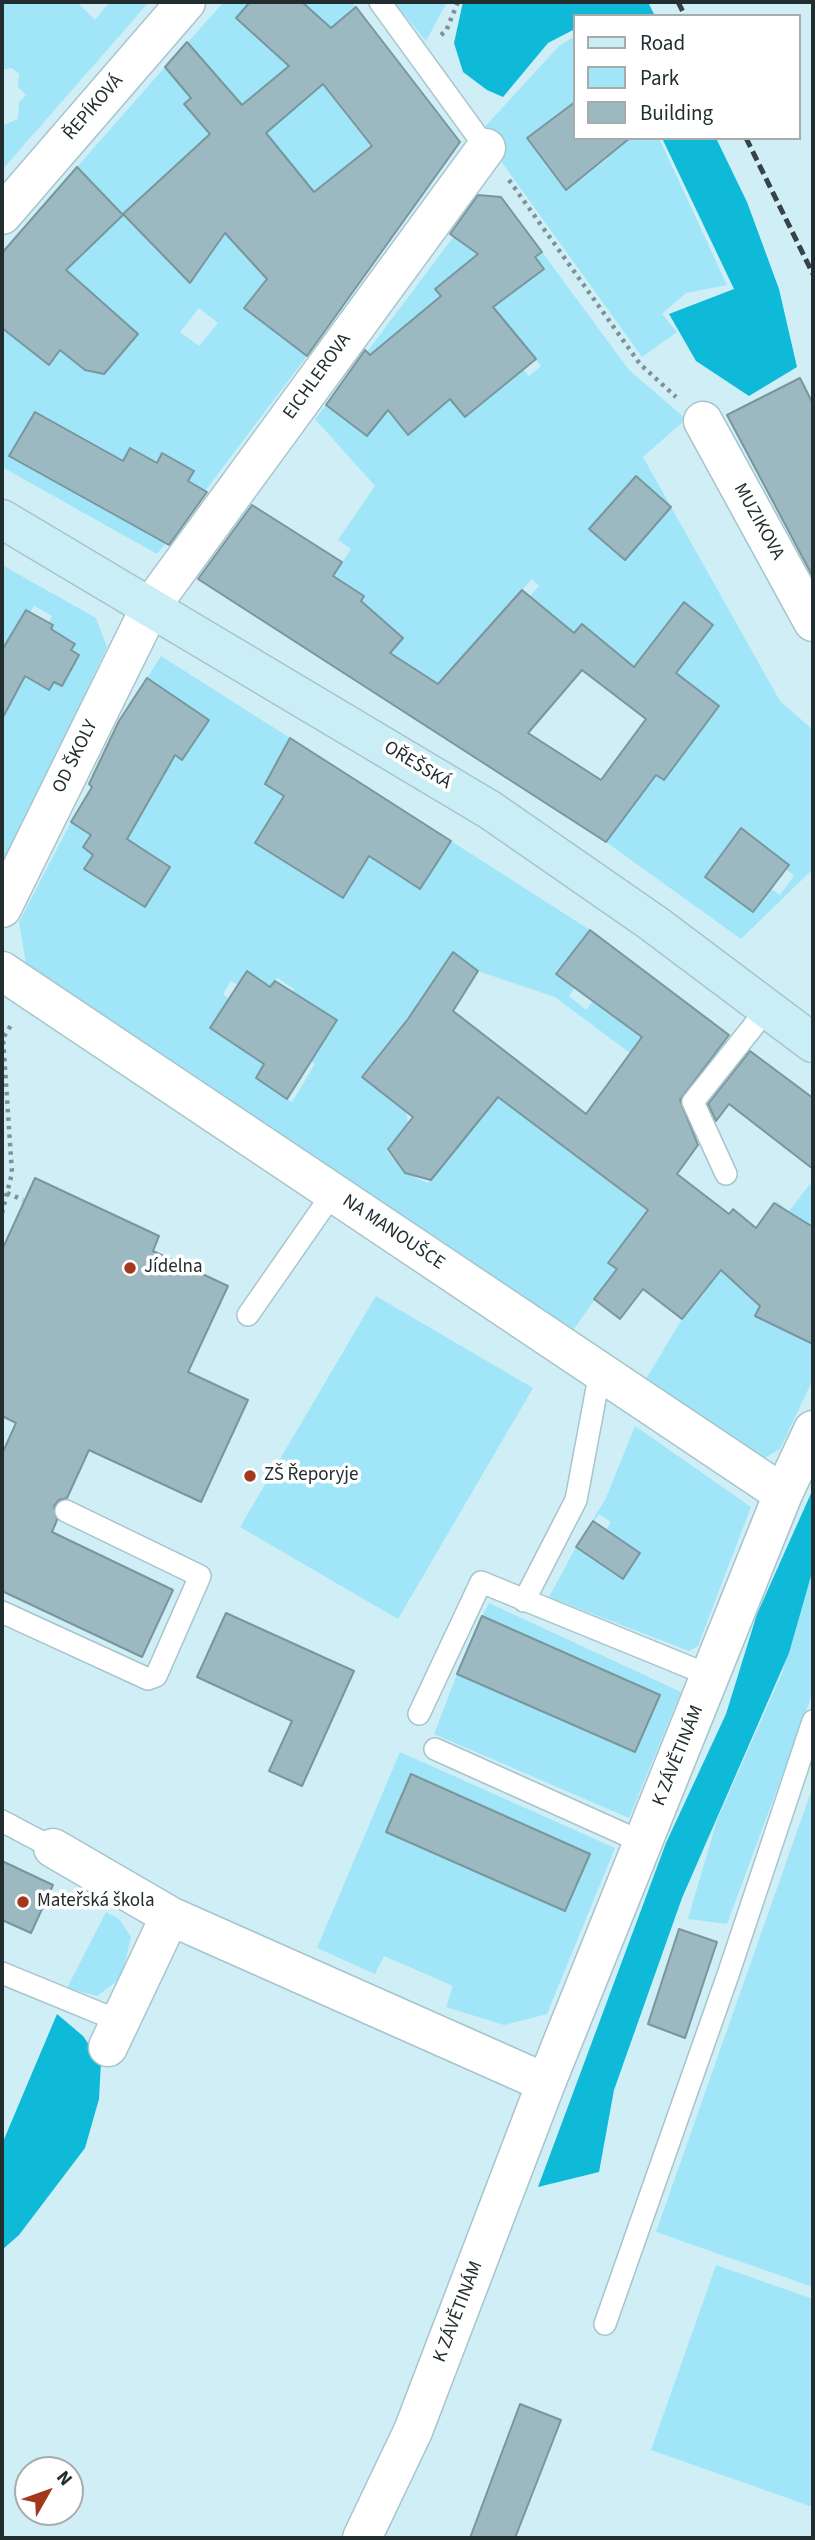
<!DOCTYPE html>
<meta charset="utf-8">
<style>
body{margin:0}
#map{position:relative;width:815px;height:2540px;overflow:hidden;background:#d0eef6;font-family:"Source Sans 3",sans-serif}
canvas{display:block}
.frame{position:absolute;inset:0;border:4px solid #222d30;pointer-events:none}
.legend{position:absolute;left:573px;top:14px;width:228px;height:126px;box-sizing:border-box;background:#fff;border:2px solid #a7abac;margin:0;padding:9px 12px;list-style:none;font-size:21px;color:#222d30}
.legend li{display:flex;align-items:center;gap:14px;height:35px}
.legend b{width:35px;border:2px solid #a7abac}
.north{position:absolute;left:14px;top:2456px;width:70px;height:70px;box-sizing:border-box;background:#fff;border:2px solid #a7abac;border-radius:50%;rotate:50deg;font-size:19px;font-weight:700;line-height:28px;text-align:center;color:#222d30}
.north::after{content:'';display:block;margin:auto;width:24px;height:32px;background:#a2391f;clip-path:polygon(50% 0,100% 100%,50% 72%,0 100%)}
</style>
<div id="map">
<canvas width="815" height="2540"></canvas>
<div class="frame"></div>
<ul class="legend">
<li><b style="height:9px;background:#caeef5"></b>Road</li>
<li><b style="height:19px;background:#a0e6f8"></b>Park</li>
<li><b style="height:19px;background:#9cb9c1"></b>Building</li>
</ul>
<div class="north">N</div>
</div>
<script>
const ctx = document.querySelector('canvas').getContext('2d');
ctx.lineJoin = 'round';
function fill(path, color) { ctx.fillStyle = color; ctx.fill(path, 'evenodd'); }
const poly = rows => new Path2D(rows.map(r => 'M' + r).join(''));
function trace(path, color, width, dash) { ctx.strokeStyle = color; ctx.lineWidth = width; ctx.lineCap = dash ? 'butt' : 'round'; ctx.setLineDash(dash || []); ctx.stroke(path); }
function write(font, color, halo, rows, align = 'center') {
  ctx.font = font + ' "Source Sans 3",sans-serif'; ctx.lineWidth = 7; ctx.setLineDash([]); ctx.textBaseline = 'middle'; ctx.strokeStyle = halo; ctx.fillStyle = color; for (const [text, x, y, turn = 0] of rows) {
    ctx.save(); ctx.translate(x, y); ctx.rotate((+turn || 0) * Math.PI / 180); ctx.textAlign = isNaN(turn) ? turn : align; if (halo) ctx.strokeText(text, 0, 0); ctx.fillText(text, 0, 0); ctx.restore();
  }
}
const green = poly([
 [2,2,77,2,95,20,110,2,149,2,2,170,2,126,18,119,19,102,26,95,18,87,19,74,12,68,2,70],
 [224,2,250,2,236,18,277,55,315,15,302,2,352,2,356,7,364,136,372,146,352,237,312,189,281,215,226,196,279,149,266,133,288,114,242,105,188,42],
 [394,2,447,2,426,41],
 [575,36,575,115,569,107,566,190,607,159,601,138,659,138,727,285,686,293,662,314,677,332,642,357,480,132,559,46],
 [165,67,217,129,215,247,225,233,270,274,244,309,307,356,205,491,188,481,194,471,162,454,157,463,130,448,98,505,166,543,157,554,2,467,2,302,17,284,79,282,21,231,31,219,58,241,95,224,104,233,123,215,77,167],
 [199,308,218,323,199,346,180,332],
 [113,312,138,334,104,374,85,370,72,360],
 [35,412,92,444,68,489,9,456],
 [454,236,523,284,544,270,535,257,542,252,629,370,686,419,643,457,780,701,813,730,813,869,741,939,606,842,656,775,664,780,719,706,643,717,713,625,683,603,626,677,602,685,581,671,497,725,529,597,539,586,532,579,438,684,390,653,388,625,344,674,322,660,364,596,333,576,351,549,338,540,375,486,315,419,326,405,367,436,377,423,381,404,408,434,424,422,367,352],
 [461,268,541,366,529,376,512,357,499,367,435,289],
 [417,316,487,399,466,417,396,334],
 [636,476,670,508,624,560,590,528],
 [741,828,789,865,786,869,794,876,780,895,771,889,753,912,705,877],
 [2,565,96,618,107,647,2,870,2,719,9,704,2,700,2,676,17,685,22,675,49,690,54,682,62,685,79,655,71,650,74,644,51,629,49,623,52,616,34,606,30,612,26,610,2,650],
 [161,656,290,738,265,784,331,825,359,781,400,808,370,856,420,889,451,841,590,930,557,974,575,987,569,996,586,1010,593,1001,621,1021,653,978,675,994,630,1053,555,997,478,971,453,952,405,1024,647,1211,608,1262,617,1269,568,1337,27,970,19,922,71,822,91,835,83,847,93,855,85,869,144,907,170,868,124,837,158,784,105,749,118,722,182,760,209,720,147,678],
 [267,823,343,898,255,844],
 [247,972,270,987,277,978,294,989,288,999,306,1000,337,1020,311,1061,315,1064,292,1102,256,1078,264,1064,210,1029,229,999,223,994,231,981,238,985],
 [389,1041,480,1116,428,1183,405,1173,387,1151,408,1123,406,1112,363,1078],
 [813,1180,813,1227,795,1215,791,1219,765,1216,776,1201,789,1211],
 [765,1250,813,1279,813,1315,794,1306,756,1316,813,1344,813,1379,780,1449,763,1459,643,1384,682,1319,722,1270],
 [376,1296,533,1388,398,1619,240,1527],
 [635,1426,751,1507,698,1646,689,1651,549,1597,576,1547,623,1578,606,1530,611,1522,599,1514,577,1546,606,1498],
 [813,1569,813,1692,727,1924,688,1919,717,1820,782,1673],
 [489,1603,681,1692,629,1818,434,1734,457,1674,634,1752,660,1695,482,1616],
 [400,1752,615,1848,547,2014,504,2025,446,2007,453,1986,384,1956,375,1974,317,1948],
 [411,1775,590,1854,565,1910,386,1832],
 [813,1786,813,2287,656,2232],
 [106,1912,119,1919,131,1937,122,1977,97,1996,67,1988],
 [716,2265,813,2299,813,2507,651,2450]
]);
const forest = poly([
 [463,2,648,2,655,16,575,16,575,29,548,43,503,97,487,90,463,72,454,43],
 [662,138,716,138,747,202,779,289,797,367,749,396,696,361,669,314,734,289],
 [813,1489,813,1569,789,1653,682,1898,614,2090,599,2172,538,2187,666,1843,726,1714,757,1614],
 [57,2014,83,2036,101,2062,99,2099,85,2148,19,2235,2,2250,2,2144]
]);
const building = poly([
 [250,2,302,2,331,28,356,7,460,142,307,356,244,308,267,279,225,233,190,283,123,214,210,134,184,104,191,98,165,67,187,42,242,105,289,66,236,18,250,2],
 [323,84,372,146,314,192,266,133,323,84],
 [575,102,575,138,630,138,566,190,527,138,575,102],
 [77,167,123,215,66,270,138,334,104,374,85,370,60,350,49,365,2,328,2,253,77,167],
 [478,195,501,197,542,252,535,257,544,269,493,307,536,359,465,417,450,399,408,435,388,410,367,436,326,405,365,350,370,355,441,296,435,289,478,254,450,234,478,195],
 [800,378,813,404,813,577,727,415,800,378],
 [35,412,123,461,130,448,157,463,162,453,194,471,188,481,207,492,169,545,9,456,35,412],
 [636,476,671,507,625,560,589,529,636,476],
 [252,505,342,562,333,576,364,596,361,601,403,638,390,653,438,684,522,590,574,633,582,624,634,667,684,602,713,625,676,673,719,706,664,780,656,775,606,842,198,579,252,505],
 [582,670,646,719,601,780,528,733,582,670],
 [26,610,53,625,51,629,75,644,71,650,79,655,62,686,54,682,49,690,25,676,2,719,2,650,26,610],
 [147,678,209,720,182,760,175,755,127,839,170,867,145,907,84,869,93,855,83,847,91,835,71,822,92,787,89,784,119,721,147,678],
 [290,738,451,841,420,889,369,856,343,898,255,843,284,796,265,784,290,738],
 [741,828,789,865,753,912,705,877,741,828],
 [590,930,729,1035,680,1100,698,1145,677,1174,729,1214,733,1209,756,1228,774,1203,813,1227,813,1344,755,1316,760,1306,721,1270,682,1319,643,1289,620,1319,594,1299,617,1269,608,1263,648,1210,498,1097,431,1180,405,1173,388,1149,413,1117,362,1077,408,1019,453,952,478,971,453,1011,586,1114,642,1037,556,974,590,930],
 [247,971,270,987,275,981,337,1020,287,1099,256,1078,264,1064,210,1028,247,971],
 [750,1051,813,1098,813,1169,729,1104,716,1121,708,1104,750,1051],
 [35,1178,159,1236,153,1251,228,1286,188,1372,248,1400,201,1502,89,1450,67,1498,59,1500,54,1506,57,1520,52,1532,173,1590,142,1657,2,1591,2,1454,16,1423,2,1416,2,1250,35,1178],
 [593,1521,640,1553,623,1579,576,1547,593,1521],
 [226,1613,354,1671,302,1786,269,1771,292,1721,197,1677,226,1613],
 [482,1616,660,1695,635,1752,457,1674,482,1616],
 [411,1774,590,1854,565,1911,386,1832,411,1774],
 [2,1861,53,1885,31,1933,2,1920,2,1861],
 [679,1929,717,1942,685,2038,648,2024,679,1929],
 [520,2404,561,2420,515,2538,470,2538,520,2404]
]);
const path = poly([
 [441,35,446,31,458,2],
 [509,180,640,364,676,397],
 [7,1193,23,1200],
 [2,1213,12,1173,3,1038,13,1022]
]);
const lane = poly([
 [380,2,486,148],
 [726,1174,693,1102,767,1009],
 [248,1315,333,1193],
 [524,1601,576,1500,600,1372],
 [2,1612,148,1679,156,1676,200,1576,66,1511],
 [419,1714,481,1582,711,1676],
 [435,1749,644,1843],
 [2,1821,53,1848],
 [2,1973,119,2021],
 [605,2324,729,1972,813,1721]
]);
const street = poly([
 [2,215,186,2],
 [703,421,813,622],
 [2,908,151,606,486,148],
 [2,971,783,1494],
 [53,1848,170,1916,546,2083],
 [108,2047,170,1916],
 [362,2538,413,2431,546,2083,783,1494,813,1430]
]);
const secondary = poly([
 [2,519,490,810,653,923,813,1043]
]);
const rail = poly([
 [678,2,685,16],
 [746,138,813,274]
]);
const markers = [
 [130,1268,7,"#a2391f"],
 [250,1476,7,"#a2391f"],
 [23,1902,7,"#a2391f"]
];
const streetNames = [
 ["ŘEPÍKOVÁ",94,108,-49],
 ["EICHLEROVA",318,377,-54],
 ["MUZIKOVA",758,522,61],
 ["OD ŠKOLY",76,757,-64],
 ["OŘEŠSKÁ",417,766,31],
 ["NA MANOUŠCE",393,1233,34],
 ["K ZÁVĚTINÁM",679,1756,-68],
 ["K ZÁVĚTINÁM",459,2312,-69]
];
const poiNames = [
 ["Jídelna",144,1268],
 ["ZŠ Řeporyje",264,1476],
 ["Mateřská škola",37,1902]
];
fill(green, '#a0e6f8');
fill(forest, '#0fbad8');
fill(building, '#9cb9c1');
trace(building, '#79969d', 2);
trace(lane, '#a7c4cc', 24);
trace(street, '#a7c4cc', 41);
trace(secondary, '#a7c4cc', 41);
trace(path, '#7d9298', 4.5, [3.5, 5]);
trace(lane, '#fff', 21);
trace(street, '#fff', 38);
trace(secondary, '#caeef5', 38);
trace(rail, '#374447', 5, [10, 5]);
for (const [x, y, r, color] of markers) { const dot = new Path2D(); dot.arc(x, y, r, 0, 2 * Math.PI); ctx.fillStyle = color; ctx.fill(dot); trace(dot, '#fff', 2.5); }
write('19px', '#222d30', '#fff', streetNames);
write('19px', '#222d30', '#fff', poiNames, 'left');
</script>
